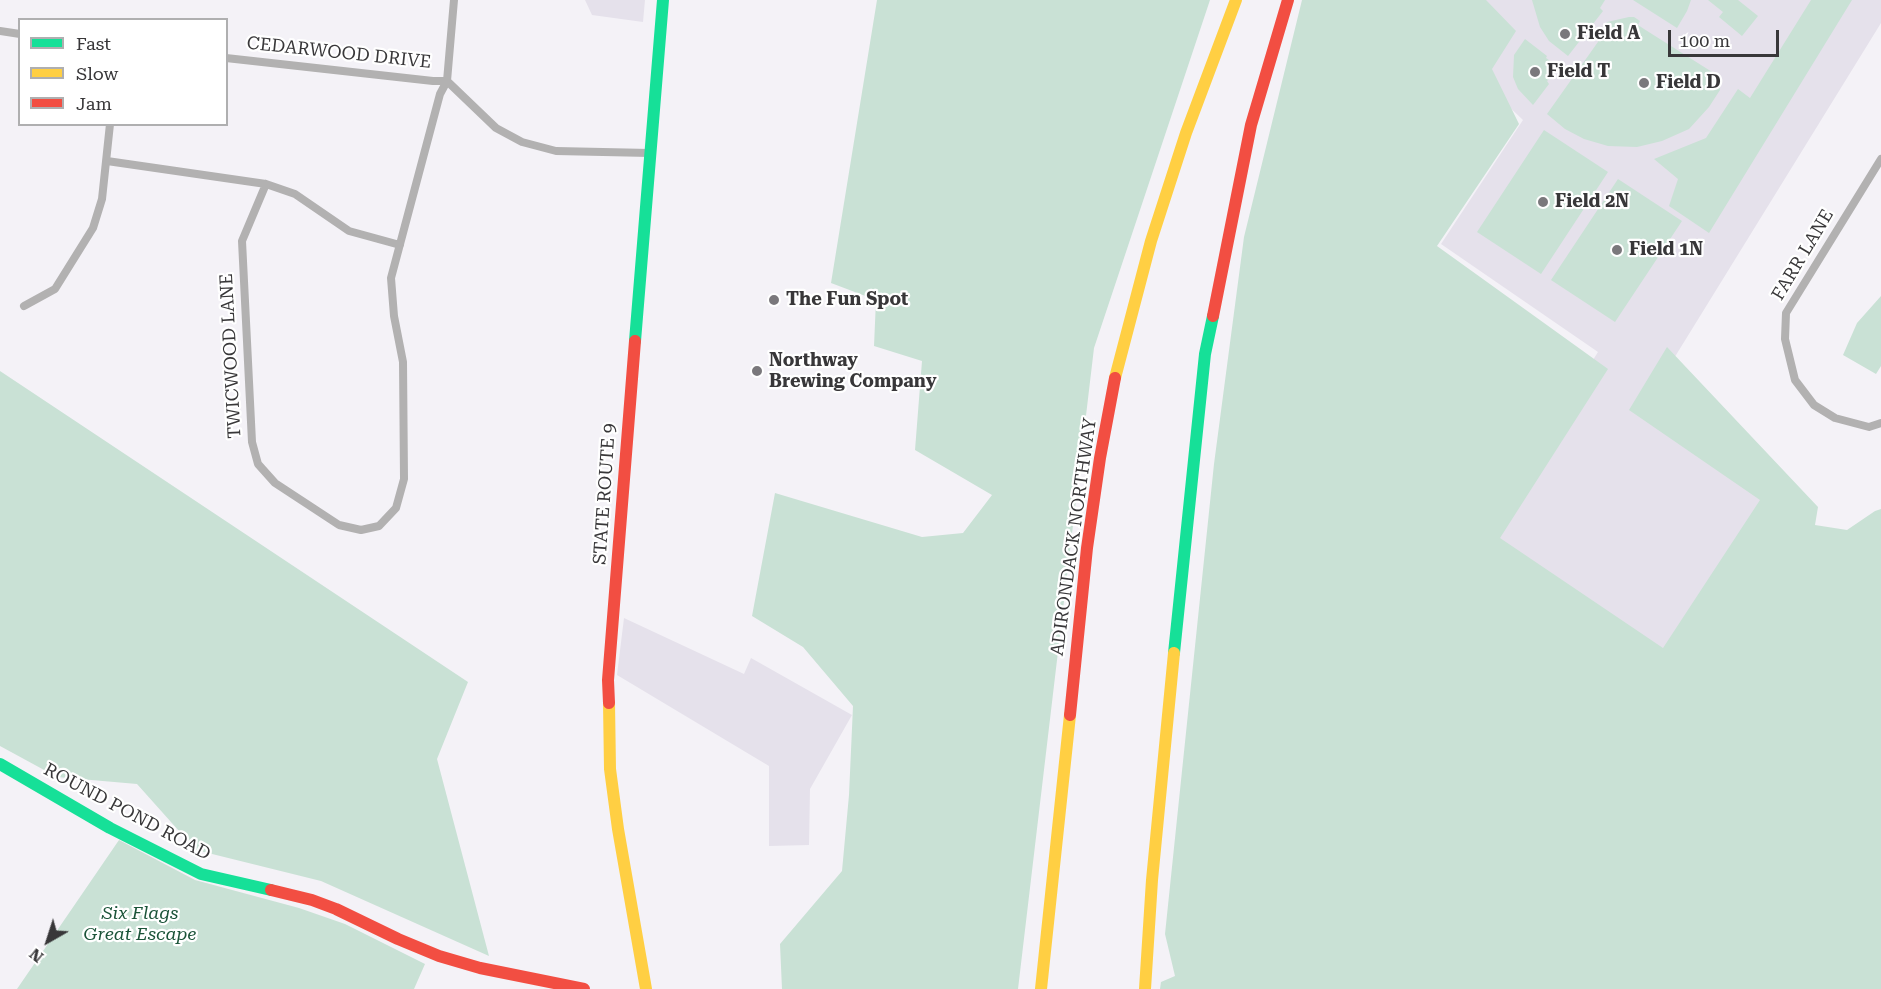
<!DOCTYPE html>
<style>
body{margin:0}
#map{position:relative;width:1881px;height:989px;overflow:hidden;background:#f4f2f7;font-family:"Roboto Serif",serif}
canvas{display:block}
.legend{position:absolute;left:18px;top:18px;width:210px;height:108px;box-sizing:border-box;background:#fff;border:2px solid #afafb0;margin:0;padding:8px 10px;list-style:none;font-size:18px;color:#383739}
.legend li{display:flex;align-items:center;gap:12px;height:30px}
.legend b{width:30px;border:2px solid #afafb0}
.north{position:absolute;left:18px;top:911px;width:60px;height:60px;-webkit-text-stroke:4px #fff;paint-order:stroke;rotate:219deg;font-size:16px;font-weight:700;line-height:24px;text-align:center;color:#383739}
.north::after{content:'';display:block;margin:auto;width:21px;height:27px;background:#383739;clip-path:polygon(50% 0,100% 100%,50% 72%,0 100%)}
.scale{position:absolute;left:1668px;top:30px;width:111px;height:27px;box-sizing:border-box;border:3px solid #383739;border-top:0;padding-left:8px;font-size:18px;line-height:21px;white-space:nowrap;color:#383739;-webkit-text-stroke:4px #fff;paint-order:stroke}
</style>
<div id="map">
<canvas width="1881" height="989"></canvas>
<ul class="legend">
<li><b style="height:8px;background:#16e098"></b>Fast</li>
<li><b style="height:8px;background:#ffcf43"></b>Slow</li>
<li><b style="height:8px;background:#f24e42"></b>Jam</li>
</ul>
<div class="north">N</div>
<div class="scale">100 m</div>
</div>
<script>
const ctx = document.querySelector('canvas').getContext('2d');
ctx.lineJoin = 'round';
function fill(path, color) { ctx.fillStyle = color; ctx.fill(path, 'evenodd'); }
const poly = rows => new Path2D(rows.map(r => 'M' + r).join(''));
function trace(path, color, width, dash) { ctx.strokeStyle = color; ctx.lineWidth = width; ctx.lineCap = dash ? 'butt' : 'round'; ctx.setLineDash(dash || []); ctx.stroke(path); }
function write(font, color, halo, rows, align = 'center') {
  ctx.font = font + ' "Roboto Serif",serif'; ctx.lineWidth = 4.5; ctx.setLineDash([]); ctx.textBaseline = 'middle'; ctx.strokeStyle = halo; ctx.fillStyle = color; for (const [text, x, y, turn = 0] of rows) {
    ctx.save(); ctx.translate(x, y); ctx.rotate((+turn || 0) * Math.PI / 180); ctx.textAlign = isNaN(turn) ? turn : align; if (halo) ctx.strokeText(text, 0, 0); ctx.fillText(text, 0, 0); ctx.restore();
  }
}
const built = poly([
 [585,0,645,0,643,22,592,15],
 [1482,0,1881,0,1881,23,1647,402,1783,493,1674,673,1480,539,1598,352,1441,244,1523,120,1477,76],
 [624,618,744,674,751,658,852,715,810,789,809,845,769,846,769,766,617,675]
]);
const green = poly([
 [877,0,1210,0,1094,348,1018,989,782,989,780,944,842,871,849,795,853,706,803,647,752,616,775,493,922,537,963,533,992,495,915,450,922,361,874,346,876,300,831,283],
 [1302,0,1486,0,1516,31,1492,69,1519,124,1437,246,1608,369,1500,538,1663,648,1760,500,1629,410,1667,347,1818,507,1815,525,1847,530,1875,511,1881,509,1881,989,1160,989,1161,982,1175,976,1165,934,1214,464,1244,237],
 [1532,0,1605,0,1600,8,1603,11,1568,56,1549,41,1540,27],
 [1633,0,1691,0,1687,11,1677,28],
 [1708,0,1738,0,1758,16,1742,36,1719,17,1723,12],
 [1811,0,1852,0,1709,233,1669,206,1678,179,1654,159,1706,138,1738,89,1750,98],
 [1629,17,1634,17,1640,21,1638,25,1644,29,1720,77,1720,90,1709,107,1689,129,1662,141,1637,147,1608,146,1584,139,1565,129,1547,114,1605,32,1602,29,1607,22],
 [1525,39,1547,56,1546,58,1557,66,1558,70,1547,81,1549,84,1533,105,1518,89,1513,77,1514,55],
 [1544,130,1608,172,1541,274,1477,232],
 [1618,179,1682,221,1615,322,1551,280],
 [1881,296,1881,366,1876,374,1843,355,1857,323],
 [0,371,468,682,437,759,489,956,321,881,196,850,137,784,57,777,0,746],
 [119,840,195,880,299,908,345,924,425,964,414,989,17,989]
]);
const street = poly([
 [454,0,447,81,496,128,522,142,556,151,650,153],
 [0,31,20,34],
 [226,58,433,81,447,81,440,94,391,278,394,316,403,362,404,479,396,508,379,526,361,530,339,525,275,483,258,464,252,442,242,241,266,184],
 [1881,159,1786,313,1785,339,1795,380,1814,405,1835,418,1869,427,1881,423],
 [107,161,266,184,295,194,349,231,400,245],
 [24,306,55,289,93,228,102,199,110,124]
]);
const fast = poly([
 [635,341,663,0],
 [1174,653,1205,354,1213,316],
 [0,764,110,828,201,874,271,890]
]);
const slow = poly([
 [1115,378,1151,241,1186,133,1236,0],
 [609,703,610,769,618,829,646,989],
 [1041,989,1070,715],
 [1145,989,1152,880,1174,653]
]);
const jam = poly([
 [1213,316,1251,125,1288,0],
 [609,703,608,680,635,341],
 [1070,715,1087,548,1100,458,1115,378],
 [271,890,312,900,336,909,398,939,439,956,480,968,584,989]
]);
const markers = [
 [1565,34,6,"#7a787c"],
 [1535,72,6,"#7a787c"],
 [1644,83,6,"#7a787c"],
 [1543,202,6,"#7a787c"],
 [1617,250,6,"#7a787c"],
 [774,300,6,"#7a787c"],
 [757,371,6,"#7a787c"]
];
const poiNames = [
 ["Field A",1577,34],
 ["Field T",1547,72],
 ["Field D",1656,83],
 ["Field 2N",1555,202],
 ["Field 1N",1629,250],
 ["The Fun Spot",786,300],
 ["Northway",769,361],
 ["Brewing Company",769,382]
];
const streetNames = [
 ["CEDARWOOD DRIVE",339,53,6],
 ["FARR LANE",1803,255,-59],
 ["TWICWOOD LANE",231,356,-93],
 ["STATE ROUTE 9",605,494,-86],
 ["ADIRONDACK NORTHWAY",1074,537,-82],
 ["ROUND POND ROAD",127,812,28]
];
const parkNames = [
 ["Six Flags",140,914],
 ["Great Escape",140,935]
];
fill(built, '#e5e1eb');
fill(green, '#c9e1d5');
trace(street, '#b2b1b1', 8);
trace(fast, '#16e098', 12);
trace(slow, '#ffcf43', 12);
trace(jam, '#f24e42', 12);
for (const [x, y, r, color] of markers) { const dot = new Path2D(); dot.arc(x, y, r, 0, 2 * Math.PI); ctx.fillStyle = color; ctx.fill(dot); trace(dot, '#fff', 2); }
write('bold 18px', '#383739', '#fff', poiNames, 'left');
write('18px', '#383739', '#fff', streetNames);
write('italic 18px', '#1b5439', '#fff', parkNames);
</script>
